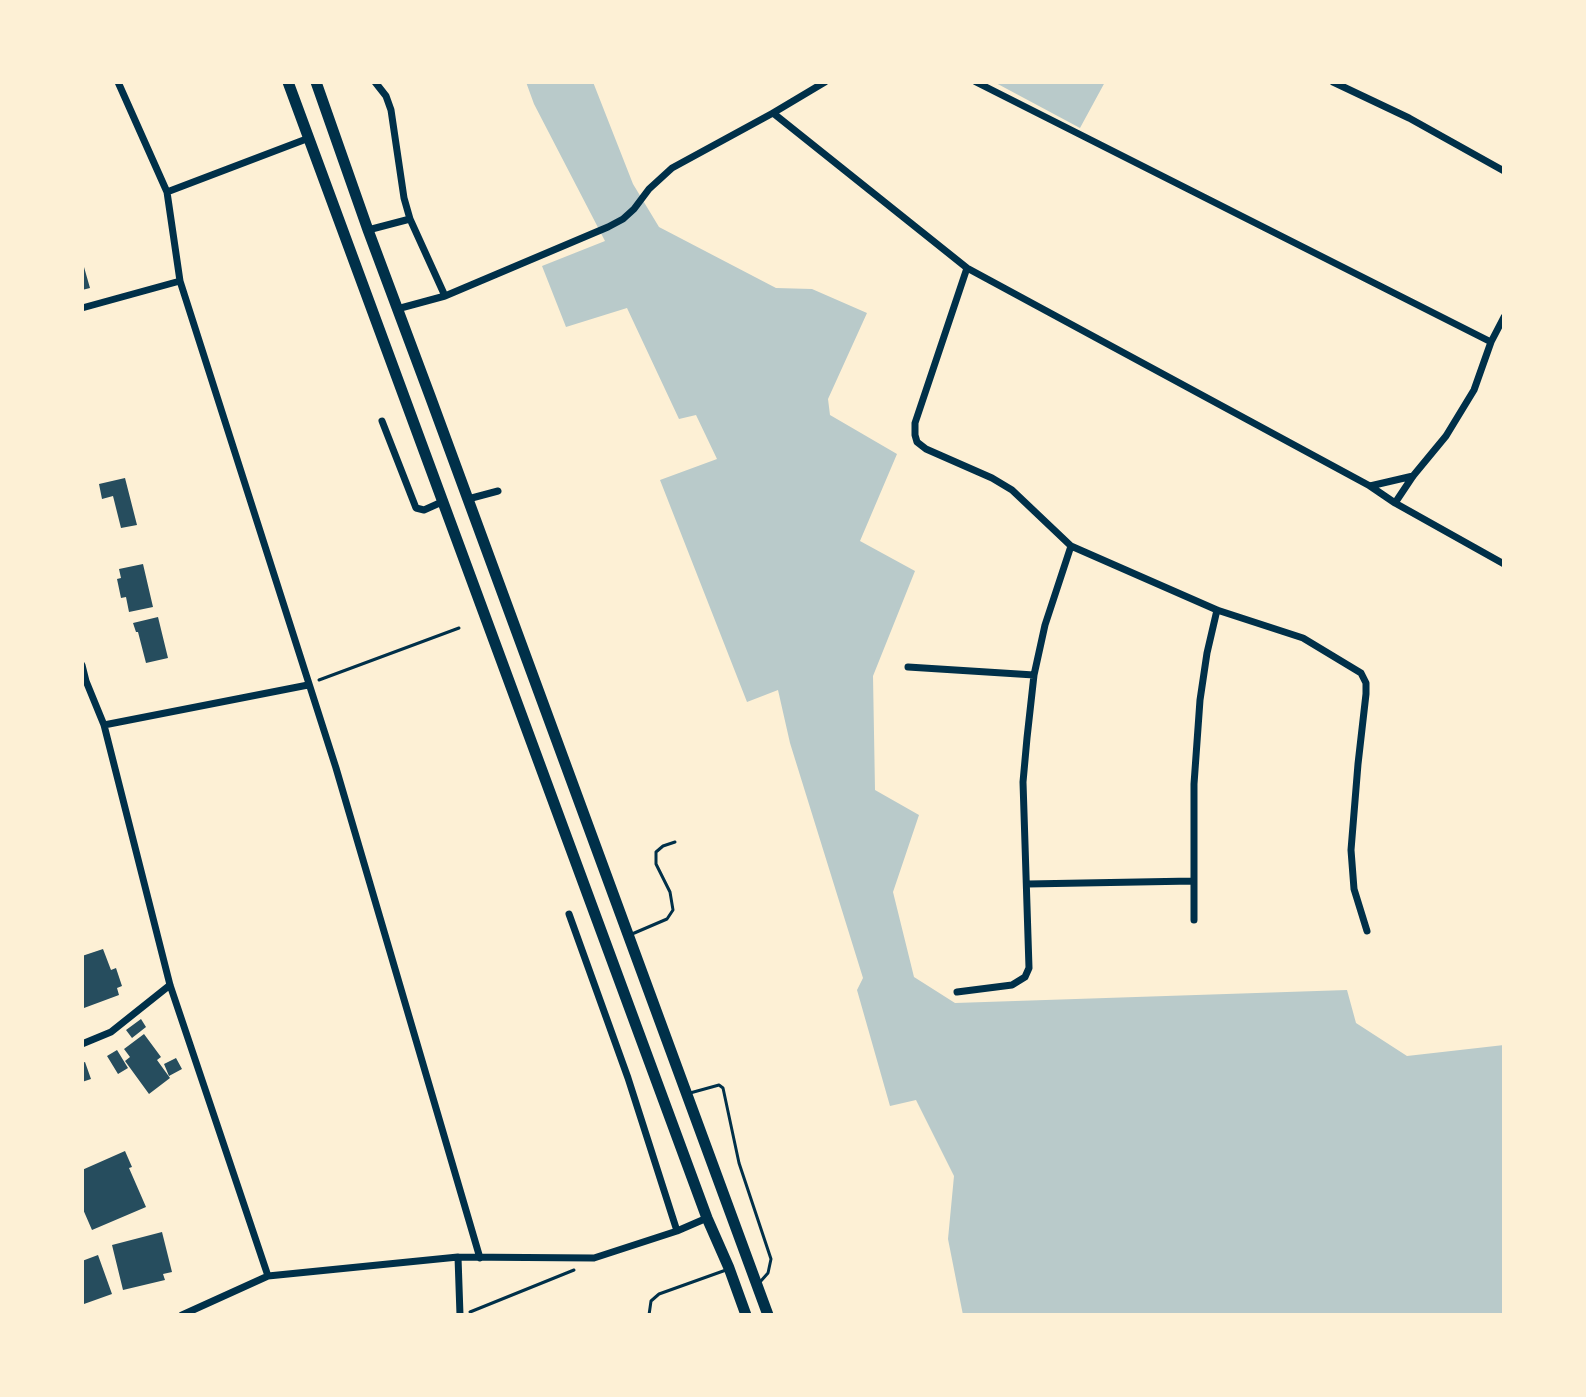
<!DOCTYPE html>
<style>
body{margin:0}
#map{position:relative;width:1586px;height:1397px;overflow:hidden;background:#fdf0d5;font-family:"Sofia Sans Condensed",sans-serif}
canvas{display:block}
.frame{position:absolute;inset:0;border:84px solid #fdf0d5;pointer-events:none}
</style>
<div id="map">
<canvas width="1586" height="1397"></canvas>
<div class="frame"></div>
</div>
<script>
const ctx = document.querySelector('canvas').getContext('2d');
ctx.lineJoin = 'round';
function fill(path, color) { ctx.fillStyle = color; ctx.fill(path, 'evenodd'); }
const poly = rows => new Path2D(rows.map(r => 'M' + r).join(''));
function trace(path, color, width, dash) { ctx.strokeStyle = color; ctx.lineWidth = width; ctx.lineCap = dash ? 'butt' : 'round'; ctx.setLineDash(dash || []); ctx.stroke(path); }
const green = poly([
 [526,82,593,82,633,184,659,227,776,288,812,289,867,313,828,399,830,415,897,454,860,541,915,571,873,676,875,790,919,815,893,892,914,977,955,1003,1347,990,1356,1023,1407,1056,1504,1045,1504,1315,963,1315,948,1239,954,1176,916,1100,890,1106,857,990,863,978,790,743,778,690,747,702,660,480,717,459,696,415,679,419,627,308,566,327,542,266,605,241,534,104],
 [994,82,1105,82,1080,128]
]);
const building = poly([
 [84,267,90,288,82,290,82,268],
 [125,478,137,525,121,528,113,496,102,499,99,484],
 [143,564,153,607,129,612,126,597,121,598,117,579,121,578,119,569],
 [158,617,168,658,146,663,138,632,136,632,133,623],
 [103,949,111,970,116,968,122,986,117,988,119,995,84,1008,82,1003,82,956],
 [141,1019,146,1027,132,1038,126,1030],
 [144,1034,161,1057,157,1060,170,1078,149,1094,125,1061,130,1057,124,1049],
 [117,1050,128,1068,118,1074,107,1056],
 [176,1058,182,1069,169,1076,164,1064],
 [85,1062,91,1079,82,1082,82,1063],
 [125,1151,132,1167,129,1168,146,1207,92,1230,82,1207,82,1170],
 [162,1232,172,1272,163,1274,165,1280,123,1290,112,1245],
 [98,1255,112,1294,84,1304,82,1298,82,1261]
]);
const path = poly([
 [319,680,459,628],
 [470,1312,574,1270]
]);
const service = poly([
 [632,934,667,919,673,910,670,892,656,864,656,852,663,846,675,842],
 [690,1093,719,1085,723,1088,739,1163,771,1259,768,1273,760,1282],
 [649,1315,651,1301,659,1294,726,1270]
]);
const minor = poly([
 [118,82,167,192,180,281,336,768,480,1258],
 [375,82,386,96,391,110,404,198,410,219,445,296],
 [976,82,1491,342],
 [1333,82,1409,118,1504,171],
 [773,113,967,268,1370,486,1395,503,1504,564],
 [167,192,309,138],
 [368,230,410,219],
 [967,268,915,423,915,435,917,442,926,449,992,478,1012,490,1071,546,1217,610,1303,638,1361,673,1366,683,1366,694,1358,764,1351,850,1354,889,1367,931],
 [82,308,180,281],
 [397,309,445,296,608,227,623,219,634,209,649,189,672,168,773,113,825,82],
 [382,421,416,508,424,510,444,501],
 [1370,486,1413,476],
 [468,499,498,491],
 [1395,503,1413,476,1446,436,1474,390,1491,342,1504,317],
 [82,665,86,681,104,725,170,985,268,1276],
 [908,667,1034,675],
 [104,725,308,685],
 [1028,884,1193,881],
 [569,914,628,1078,677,1231],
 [1194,920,1194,784,1200,700,1207,653,1217,610],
 [957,992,1012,985,1025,977,1029,968,1023,782,1027,738,1034,675,1045,625,1071,546],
 [82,1044,111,1032,170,985],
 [458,1257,460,1315],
 [182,1315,268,1276,458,1257,594,1258,677,1231,707,1218]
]);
const trunk = poly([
 [288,82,707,1218,729,1268,746,1315],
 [316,82,368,230,430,396,768,1315]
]);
fill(green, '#b9caca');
fill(building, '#264d5e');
trace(path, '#003049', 3);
trace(service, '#003049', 3);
trace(minor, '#003049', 7);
trace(trunk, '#003049', 11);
</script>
